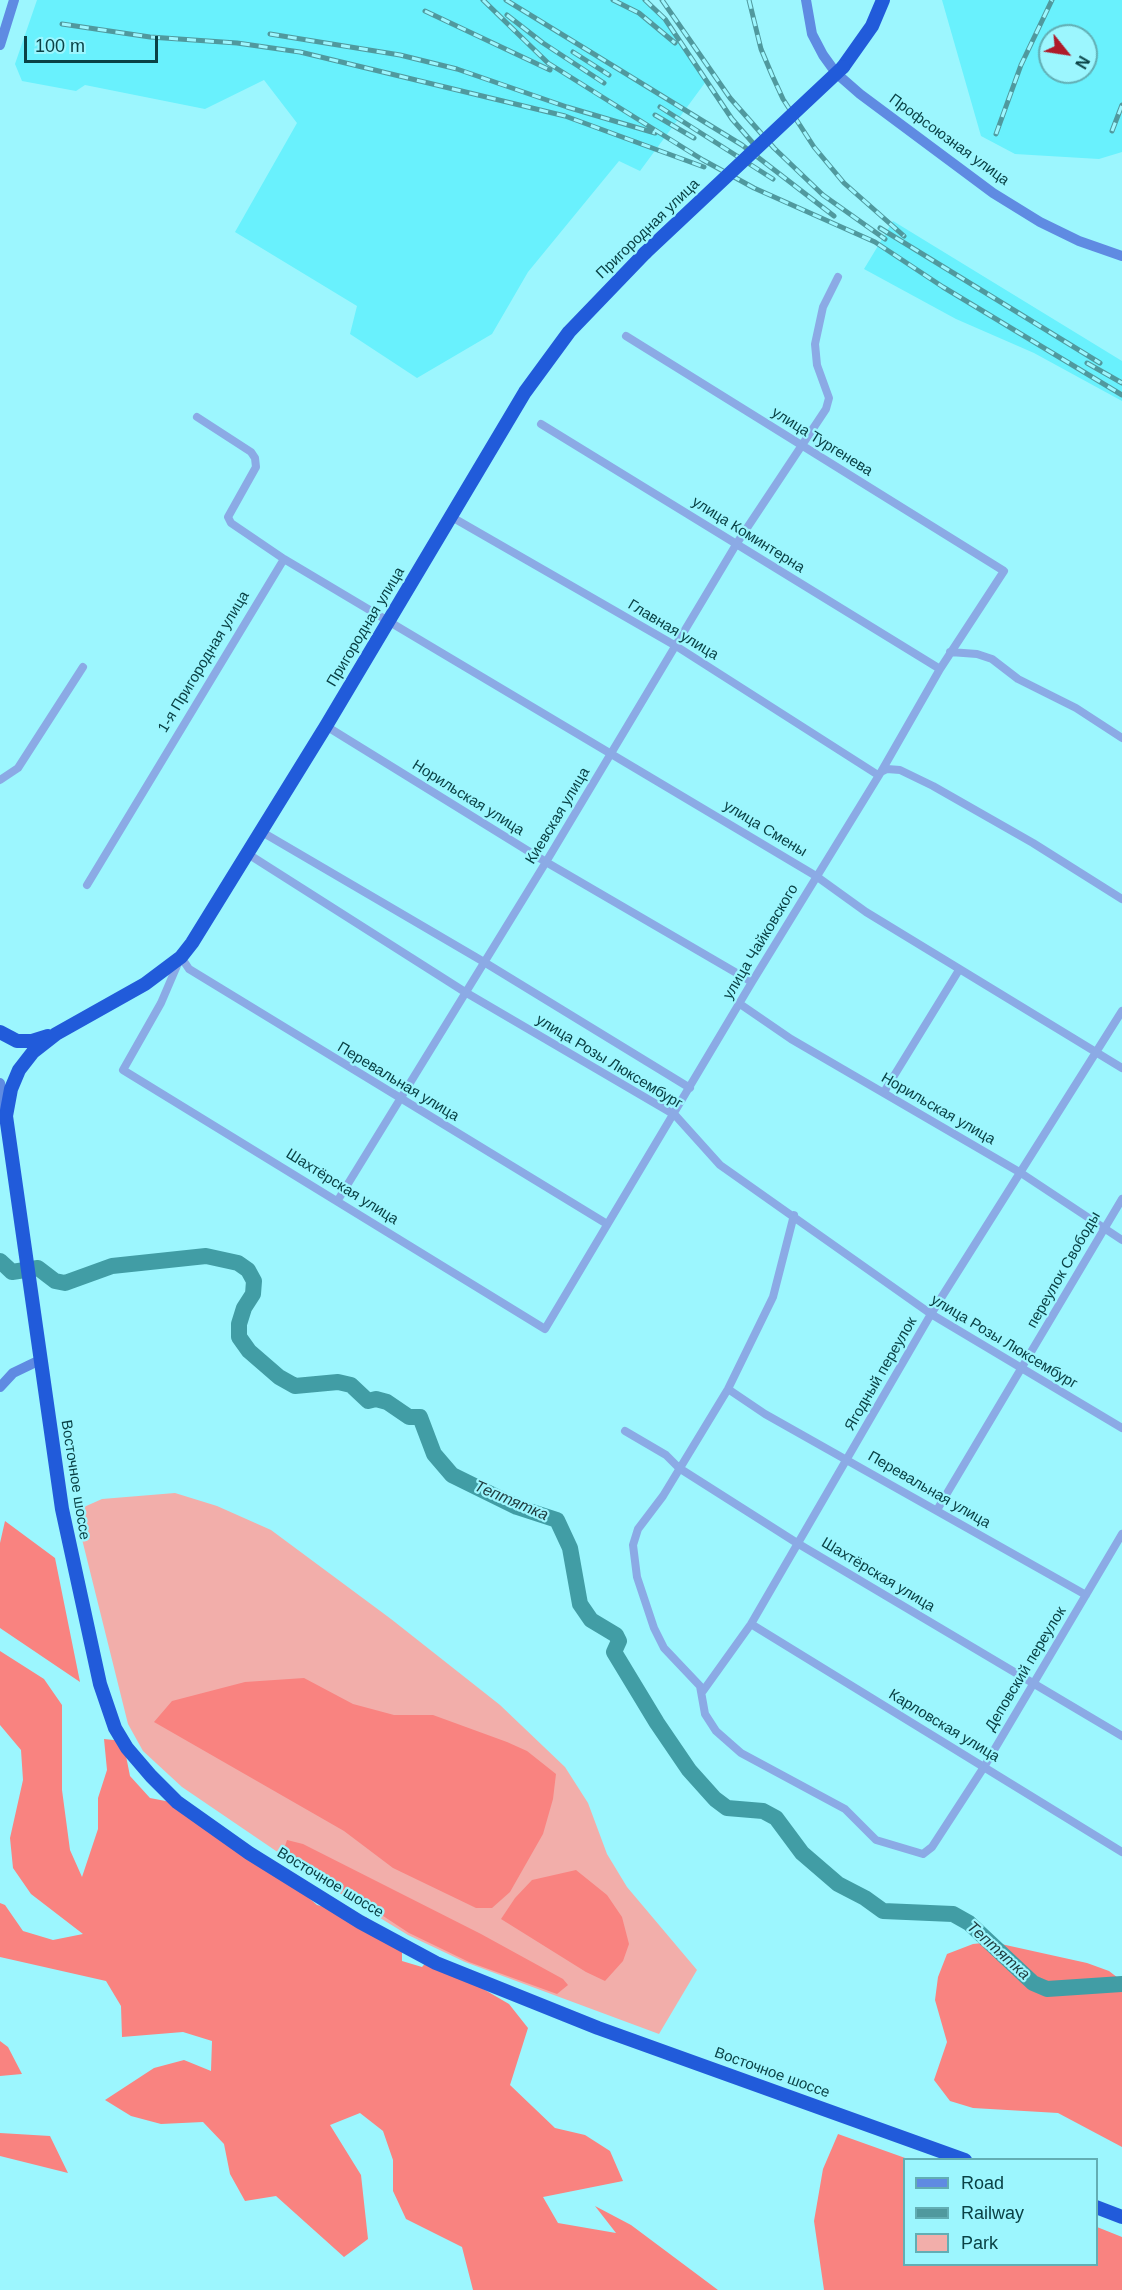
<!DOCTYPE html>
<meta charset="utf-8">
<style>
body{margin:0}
#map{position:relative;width:1122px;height:2290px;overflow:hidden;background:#9cf6fe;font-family:Helvetica,sans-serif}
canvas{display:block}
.legend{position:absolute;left:903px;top:2158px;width:195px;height:108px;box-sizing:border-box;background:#9cf6fe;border:2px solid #62aeb4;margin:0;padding:8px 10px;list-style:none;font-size:18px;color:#0a4246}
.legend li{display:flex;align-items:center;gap:12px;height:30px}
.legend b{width:30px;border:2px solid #62aeb4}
.north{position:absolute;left:1038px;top:24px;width:60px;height:60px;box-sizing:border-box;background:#9cf6fe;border:2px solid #62aeb4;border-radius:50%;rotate:120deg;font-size:16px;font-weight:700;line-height:24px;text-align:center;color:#0a4246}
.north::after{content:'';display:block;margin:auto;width:21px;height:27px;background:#ae1b2a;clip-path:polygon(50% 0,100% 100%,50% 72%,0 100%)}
.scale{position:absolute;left:24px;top:36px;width:134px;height:27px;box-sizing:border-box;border:3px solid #0a4246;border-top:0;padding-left:8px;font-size:18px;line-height:21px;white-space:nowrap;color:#0a4246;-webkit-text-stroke:4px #9cf6fe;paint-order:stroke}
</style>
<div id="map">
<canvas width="1122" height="2290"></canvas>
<ul class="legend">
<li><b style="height:8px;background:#5f8be2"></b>Road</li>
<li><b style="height:8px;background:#50999e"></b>Railway</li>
<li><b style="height:16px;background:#f2aeaa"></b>Park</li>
</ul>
<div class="north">N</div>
<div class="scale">100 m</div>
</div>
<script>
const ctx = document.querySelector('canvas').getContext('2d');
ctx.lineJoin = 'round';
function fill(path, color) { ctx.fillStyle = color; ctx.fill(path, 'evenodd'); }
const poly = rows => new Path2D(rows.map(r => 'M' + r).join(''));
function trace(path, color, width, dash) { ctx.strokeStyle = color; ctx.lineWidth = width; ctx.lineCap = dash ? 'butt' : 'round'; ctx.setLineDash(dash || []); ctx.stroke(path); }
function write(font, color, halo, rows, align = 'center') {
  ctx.font = font + ' Helvetica,sans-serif'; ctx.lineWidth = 4.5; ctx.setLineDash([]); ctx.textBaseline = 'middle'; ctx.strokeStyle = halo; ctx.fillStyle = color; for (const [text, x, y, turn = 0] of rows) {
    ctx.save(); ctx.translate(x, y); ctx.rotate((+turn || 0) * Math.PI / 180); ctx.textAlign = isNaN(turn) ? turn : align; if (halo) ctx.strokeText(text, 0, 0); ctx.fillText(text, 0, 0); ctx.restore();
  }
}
const built = poly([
 [37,0,649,0,707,80,640,171,619,161,528,272,492,334,417,378,350,334,357,306,235,232,297,123,264,80,205,109,85,85,76,91,22,81,15,64],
 [942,0,1122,0,1122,152,1099,159,1015,154,981,136],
 [1050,36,1086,36,1086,72,1050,72],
 [893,221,1122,361,1122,401,1034,353,956,319,864,269]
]);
const green = poly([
 [175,1493,217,1506,271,1530,391,1619,500,1705,565,1767,588,1803,607,1854,627,1887,697,1970,659,2034,465,1962,408,1935,326,1885,182,1787,143,1751,128,1724,75,1511,102,1499]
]);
const forest = poly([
 [5,1521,55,1558,80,1682,0,1628,0,1543],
 [0,1651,44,1679,62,1705,62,1790,70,1850,82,1877,98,1829,98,1798,107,1770,104,1739,123,1741,130,1776,150,1798,186,1805,284,1876,317,1905,366,1917,402,1944,402,1961,422,1967,430,1958,509,2004,528,2028,510,2085,555,2128,585,2135,610,2151,623,2181,543,2197,558,2223,616,2233,595,2206,631,2225,718,2290,473,2290,462,2247,406,2219,393,2191,393,2160,383,2131,360,2113,330,2125,361,2175,368,2239,344,2257,276,2196,245,2201,230,2174,224,2144,203,2122,161,2124,131,2116,105,2100,154,2068,184,2060,211,2071,212,2041,183,2032,122,2037,121,2006,106,1981,0,1957,0,1903,5,1905,23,1931,53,1940,83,1934,31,1894,13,1868,10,1838,23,1780,21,1750,0,1725],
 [304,1678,353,1704,394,1715,433,1715,507,1742,527,1751,556,1774,553,1799,543,1834,510,1892,492,1908,476,1908,393,1868,344,1831,154,1722,172,1701,245,1682],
 [287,1840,303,1844,481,1934,563,1979,568,1985,557,1994,469,1962,409,1933,292,1856,284,1849],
 [576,1870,607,1895,622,1917,629,1944,623,1961,605,1981,586,1972,501,1919,515,1898,532,1880],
 [992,1942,1087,1963,1109,1971,1122,1981,1122,2147,1058,2113,973,2108,950,2101,934,2080,947,2042,935,2000,938,1977,947,1954,973,1944],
 [0,2041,8,2047,22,2074,0,2076],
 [0,2133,50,2136,68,2173,0,2156],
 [838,2134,908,2159,904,2160,904,2264,1096,2264,1097,2227,1122,2237,1122,2290,824,2290,814,2221,823,2169]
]);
const river = poly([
 [0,1261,12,1272,38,1268,55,1281,65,1283,112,1266,206,1256,238,1263,248,1270,254,1281,253,1294,244,1308,239,1324,239,1337,249,1351,279,1377,295,1386,338,1382,351,1385,368,1401,376,1399,387,1402,409,1417,420,1417,434,1454,452,1475,517,1507,557,1520,570,1548,580,1604,591,1620,616,1635,619,1641,614,1652,657,1723,689,1770,715,1799,727,1808,763,1811,776,1818,802,1853,838,1884,865,1898,883,1911,953,1914,969,1923,1033,1983,1047,1989,1122,1984]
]);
const street = poly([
 [197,417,251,452,255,458,256,467,228,517,231,523,284,559],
 [541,424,940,669],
 [450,516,676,646,878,775],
 [950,652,977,654,992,659,1018,679,1076,708,1122,738],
 [326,726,546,862,752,982],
 [881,772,887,769,900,770,933,786,1033,843,1122,899],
 [0,780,18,768,83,667],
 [262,832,484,962,690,1088],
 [248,854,465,992,675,1115,720,1165,931,1314,1122,1428],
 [87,885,284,559,816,876,866,912,1122,1068],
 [181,957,189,969,607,1224],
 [179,961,161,1003,123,1070,545,1329,752,982,881,772,940,669,1004,571,626,336],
 [740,1004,791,1039,1021,1173,1122,1240],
 [884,1092,959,970],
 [338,1200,546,862,737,543,826,409,829,398,817,365,815,344,823,307,838,277],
 [794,1215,773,1297,728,1389,663,1496,638,1529,633,1545,637,1577,654,1628,664,1648,700,1686,705,1714,716,1731,741,1753,845,1809,876,1840,923,1854,932,1847,984,1767,1122,1534],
 [728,1389,765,1414,1086,1595],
 [625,1431,666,1455,679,1468,797,1543,1122,1736],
 [937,1510,1122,1199],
 [751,1624,1122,1852],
 [703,1691,751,1624,931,1314,1122,1011]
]);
const secondary = poly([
 [806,0,812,34,823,55,836,73,860,94,993,193,1040,222,1079,241,1122,256],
 [0,45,14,0],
 [0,1083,5,1111],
 [0,1387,13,1373,40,1360]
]);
const highway = poly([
 [843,67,872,26,883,0],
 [645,253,569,332,525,392,326,726,192,943,181,957,145,984,56,1034,33,1052,19,1070,11,1089,6,1116,62,1509,100,1684,115,1728,127,1748,151,1776,177,1802,249,1853,360,1922,436,1963,598,2028,965,2160],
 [0,1032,17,1041,32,1041,48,1036],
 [1096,2207,1122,2217]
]);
const rail = poly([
 [483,0,548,63,703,160,754,188,875,242,943,287,1122,395],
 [506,0,742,145,834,216],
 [613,0,639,13,675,43],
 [645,0,665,19,732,119,759,150],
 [662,0,730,98,774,148,823,195,885,239],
 [749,0,761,49,772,75,783,99,814,147,844,183,904,236],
 [425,11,550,70],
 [507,15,543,43,604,83],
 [62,24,150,37,237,43,300,52,565,116,704,167],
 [270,34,400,55,457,69,567,107,655,133],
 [573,52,609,75],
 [660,107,773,179],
 [655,115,694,138],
 [1112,131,1122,105],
 [996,134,1021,65,1052,0],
 [880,228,1100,363],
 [1087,363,1122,383]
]);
const highwayBridge = poly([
 [645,253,843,67]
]);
const streetNames = [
 ["Профсоюзная улица",949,140,36],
 ["Пригородная улица",648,229,-44],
 ["улица Тургенева",822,442,32],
 ["улица Коминтерна",748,535,32],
 ["Пригородная улица",366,627,-59],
 ["Главная улица",673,630,31],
 ["1-я Пригородная улица",204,662,-59],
 ["Норильская улица",468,798,32],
 ["Киевская улица",558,816,-59],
 ["улица Смены",765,829,31],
 ["улица Чайковского",761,942,-59],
 ["улица Розы Люксембург",609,1062,31],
 ["Перевальная улица",398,1082,31],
 ["Норильская улица",938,1109,30],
 ["Шахтёрская улица",342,1187,32],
 ["переулок Свободы",1064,1270,-60],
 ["улица Розы Люксембург",1004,1342,31],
 ["Ягодный переулок",881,1374,-60],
 ["Восточное шоссе",75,1480,81],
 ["Перевальная улица",929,1490,30],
 ["Шахтёрская улица",878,1575,31],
 ["Деповский переулок",1026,1669,-59],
 ["Карловская улица",944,1726,31],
 ["Восточное шоссе",330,1883,31],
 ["Восточное шоссе",772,2073,20]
];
const waterNames = [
 ["Тептятка",511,1501,23],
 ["Тептятка",998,1951,42]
];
fill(built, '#69f1fd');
fill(green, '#f2aeaa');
fill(forest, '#f98380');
trace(river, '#419da5', 16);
trace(street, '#8baae5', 8);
trace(secondary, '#5f8be2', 10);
trace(highway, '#215bda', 14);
trace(rail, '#50999e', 5);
trace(rail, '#9cf6fe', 3, [9]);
trace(highwayBridge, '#215bda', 14);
write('15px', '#0a4246', '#9cf6fe', streetNames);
write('italic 16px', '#1f3b3e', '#9cf6fe', waterNames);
</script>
